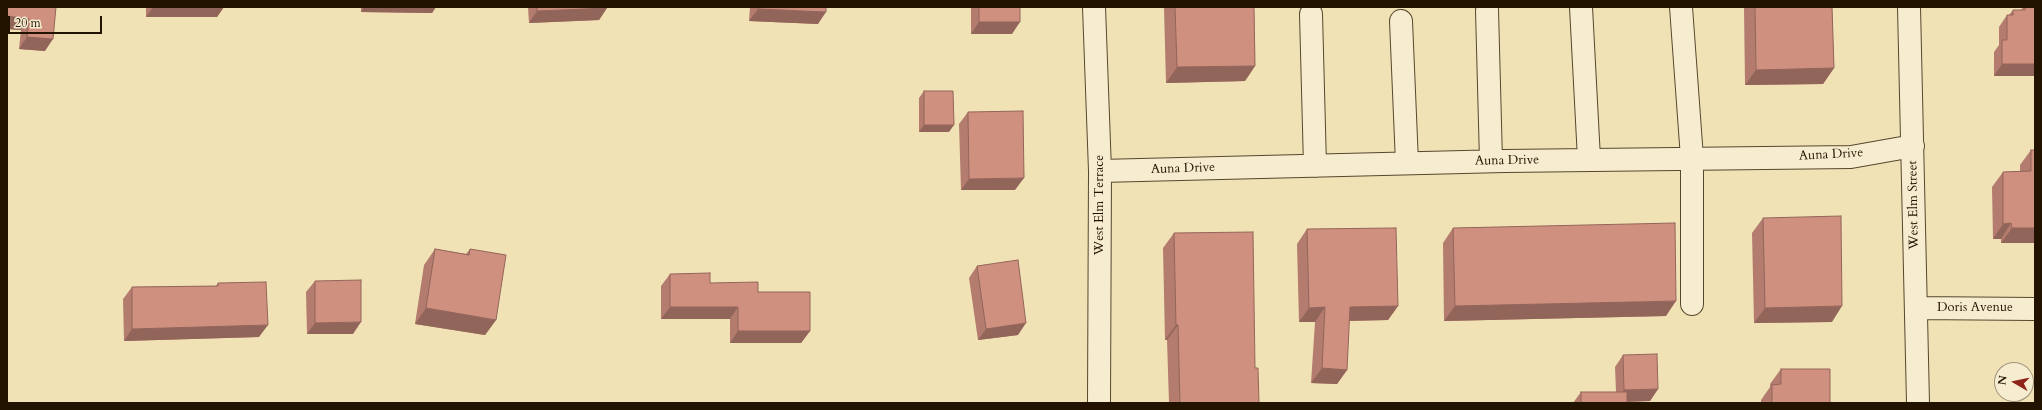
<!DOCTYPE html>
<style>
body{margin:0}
#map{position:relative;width:2042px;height:410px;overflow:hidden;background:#f1e2b5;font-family:Cardo,serif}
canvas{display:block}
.frame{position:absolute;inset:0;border:8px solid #221301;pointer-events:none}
.north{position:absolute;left:1994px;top:362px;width:40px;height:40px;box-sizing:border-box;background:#f6eccf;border:1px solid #a1957d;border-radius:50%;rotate:279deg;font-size:11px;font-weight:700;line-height:16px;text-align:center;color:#221301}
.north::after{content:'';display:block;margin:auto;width:14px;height:18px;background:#8f2418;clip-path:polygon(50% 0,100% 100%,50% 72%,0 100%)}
.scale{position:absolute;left:8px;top:16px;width:94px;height:18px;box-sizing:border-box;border:2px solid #221301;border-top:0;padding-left:5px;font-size:12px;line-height:14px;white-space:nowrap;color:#221301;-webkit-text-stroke:3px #f6eccf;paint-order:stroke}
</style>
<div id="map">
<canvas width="2042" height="410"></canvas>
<div class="frame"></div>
<div class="north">N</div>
<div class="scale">20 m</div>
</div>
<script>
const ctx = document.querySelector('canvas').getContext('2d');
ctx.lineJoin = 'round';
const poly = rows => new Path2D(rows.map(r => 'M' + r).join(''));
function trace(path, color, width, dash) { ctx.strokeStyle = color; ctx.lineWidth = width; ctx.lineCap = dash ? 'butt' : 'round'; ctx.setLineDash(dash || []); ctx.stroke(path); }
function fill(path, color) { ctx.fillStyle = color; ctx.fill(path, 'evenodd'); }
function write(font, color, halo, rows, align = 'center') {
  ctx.font = font + ' Cardo,serif'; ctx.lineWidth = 3; ctx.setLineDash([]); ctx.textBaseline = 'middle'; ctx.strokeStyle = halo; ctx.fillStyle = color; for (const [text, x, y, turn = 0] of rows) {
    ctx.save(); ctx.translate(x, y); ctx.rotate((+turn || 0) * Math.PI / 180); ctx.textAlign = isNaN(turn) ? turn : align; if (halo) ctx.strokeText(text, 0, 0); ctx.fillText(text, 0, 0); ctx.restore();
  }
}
const minor = poly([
 [1094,7,1100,171,1099,403],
 [1581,7,1589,159],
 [1681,7,1692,158,1692,304],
 [1909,7,1918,403],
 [1487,10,1491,161],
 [1311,14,1315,166],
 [1401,21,1407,163],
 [1100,171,1504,161,1851,157,1913,146],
 [1916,308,2035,309]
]);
const wall = poly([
 [7,7,56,7,45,51,19,49,21,30,7,29],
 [146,7,224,7,217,17,146,17],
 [361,7,436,7,432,13,361,12],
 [528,7,607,7,607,8,599,20,529,23],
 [750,7,826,7,818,24,749,21],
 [971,7,1020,7,1012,34,971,34],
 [1165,7,1254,7,1255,66,1245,81,1166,83,1164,8],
 [1744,7,1832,7,1834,68,1823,84,1745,85],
 [2023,7,2035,7,2035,76,1994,76,1994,52,1999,45,1999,27,2007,15,2009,15,2013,10,2021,10],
 [924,91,949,132,919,132,919,98],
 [968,112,1015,190,961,190,959,124],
 [2031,150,2035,150,2035,243,2001,243,2001,239,1993,239,1992,187,2003,172,2020,171,2020,165],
 [1763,218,1832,322,1754,323,1752,233],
 [1453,228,1666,316,1444,321,1443,243],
 [1307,229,1398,306,1388,320,1349,321,1347,370,1337,384,1311,383,1315,322,1299,322,1297,244],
 [1174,233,1255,368,1259,403,1169,403,1167,340,1165,340,1163,248],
 [435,249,466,254,470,249,496,320,485,335,415,324,424,265],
 [977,266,1018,335,978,340,969,278],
 [670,274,710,283,758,292,810,331,801,343,730,343,730,319,661,319,661,286],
 [315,281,353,334,307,334,306,292],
 [218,283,259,337,124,341,123,299,132,287,216,286],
 [1623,355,1658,389,1650,401,1627,402,1627,403,1573,403,1581,392,1616,392,1615,367],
 [1781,369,1830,403,1761,403,1761,400,1770,387,1770,384]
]);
const shadedWall = poly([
 [153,7,224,7,217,17,146,17],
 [364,7,436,7,432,13,361,12],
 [607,8,599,20,529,23,537,11],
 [758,9,826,12,818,24,749,21],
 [7,16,29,19,21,30,7,29],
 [979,22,1020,22,1012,34,971,34],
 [27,37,53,39,45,51,19,49],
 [2002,64,2035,64,2035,76,1994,76],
 [1255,66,1245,81,1166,83,1177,67],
 [1834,68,1823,84,1745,85,1756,70],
 [924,125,954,125,949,132,919,132],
 [1024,178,1015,190,961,190,969,179],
 [2011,223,2001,239,1993,239,2003,224],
 [2012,228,2035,228,2035,243,2001,243],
 [1676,301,1666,316,1444,321,1455,306],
 [1398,306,1388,320,1340,321,1350,307],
 [1842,306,1832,322,1754,323,1765,308],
 [670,307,738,307,730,319,661,319],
 [1325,307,1315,322,1299,322,1309,308],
 [426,308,496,320,485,335,415,324],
 [361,322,353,334,307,334,315,323],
 [1026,323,1018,335,978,340,986,329],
 [268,325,259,337,124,341,132,329],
 [1176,325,1178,325,1167,340,1165,340],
 [738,331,810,331,801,343,730,343],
 [1322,368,1347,370,1337,384,1311,383],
 [1658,389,1650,401,1616,402,1624,390]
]);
const building = poly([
 [7,7,56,7,53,39,27,37,29,19,7,16,7,7],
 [537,7,607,7,607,8,537,11,537,7],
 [758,7,826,7,826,12,758,9,758,7],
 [979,7,1020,7,1020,22,979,22,979,7],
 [1175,7,1254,7,1255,66,1177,67,1175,7],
 [1755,7,1832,7,1834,68,1756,70,1755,7],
 [2025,7,2035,7,2035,64,2002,64,2002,40,2007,40,2007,15,2013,15,2013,10,2025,10,2025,7],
 [924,91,953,91,954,125,924,125,924,91],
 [1023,111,1024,178,969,179,968,112,1023,111],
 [2031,150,2035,150,2035,228,2012,228,2011,223,2003,224,2003,172,2031,171,2031,150],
 [1841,216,1842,306,1765,308,1763,218,1841,216],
 [1675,223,1676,301,1455,306,1453,228,1675,223],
 [1396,228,1398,306,1350,307,1347,370,1322,368,1325,307,1309,308,1307,229,1396,228],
 [1253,232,1255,368,1258,368,1259,403,1180,403,1178,325,1176,325,1174,233,1253,232],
 [435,249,469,255,470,249,506,255,496,320,426,308,435,249],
 [1018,260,1026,323,986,329,977,266,1018,260],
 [710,273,710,283,758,282,758,292,810,292,810,331,738,331,738,307,670,307,670,274,710,273],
 [361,280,361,322,315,323,315,281,361,280],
 [266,282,268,325,132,329,132,287,218,286,218,283,266,282],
 [1657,354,1658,389,1624,390,1623,355,1657,354],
 [1781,369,1830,369,1830,403,1772,403,1772,385,1781,384,1781,369],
 [1581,392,1627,392,1627,403,1581,403,1581,392]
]);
const streetNames = [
 ["Auna Drive",1831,155,-3],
 ["Auna Drive",1507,161,-1],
 ["Auna Drive",1183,169,-2],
 ["West Elm Terrace",1100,205,-90],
 ["West Elm Street",1914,205,-91],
 ["Doris Avenue",1975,308]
];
trace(minor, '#56472e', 24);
trace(minor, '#f6eccf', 22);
fill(wall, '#b37c6e');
fill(shadedWall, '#92655a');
fill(building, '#d09080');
trace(building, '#92655a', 1);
write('13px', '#221301', '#f6eccf', streetNames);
</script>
